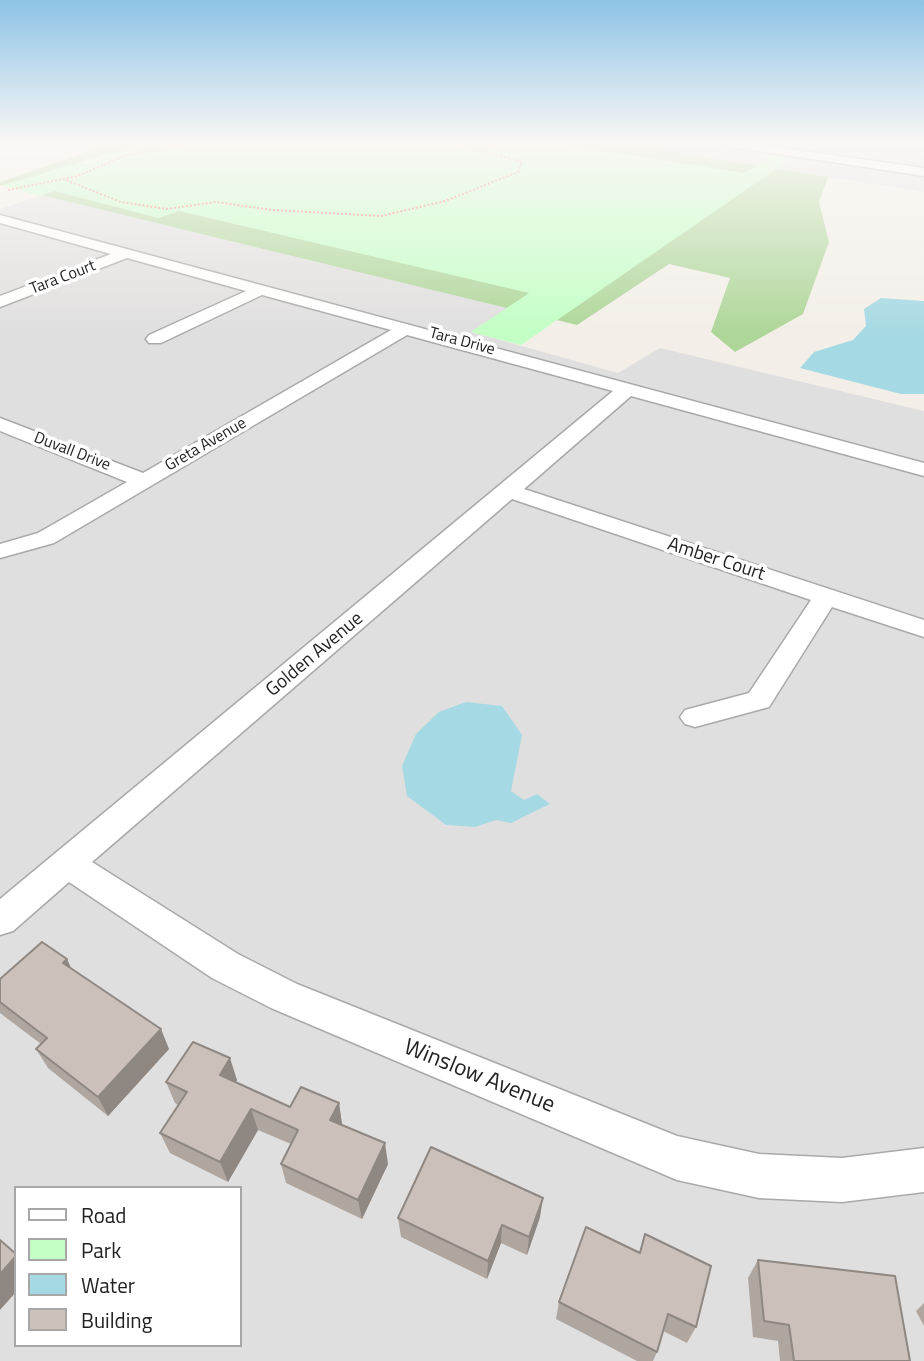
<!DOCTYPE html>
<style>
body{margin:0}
#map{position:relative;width:924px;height:1361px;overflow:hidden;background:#f3efe8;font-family:"Titillium Web",sans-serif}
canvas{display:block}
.legend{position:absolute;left:14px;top:1186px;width:228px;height:161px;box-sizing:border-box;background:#fff;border:2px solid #a7a7a7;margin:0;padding:9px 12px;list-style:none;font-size:21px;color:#222}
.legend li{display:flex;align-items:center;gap:14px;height:35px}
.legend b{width:35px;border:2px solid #a7a7a7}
</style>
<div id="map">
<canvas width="924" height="1361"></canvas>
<ul class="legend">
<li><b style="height:9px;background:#fff"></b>Road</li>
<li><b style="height:19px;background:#c3ffc5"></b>Park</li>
<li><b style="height:19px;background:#a5d9e4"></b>Water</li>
<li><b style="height:19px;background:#cbc1ba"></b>Building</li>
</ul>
</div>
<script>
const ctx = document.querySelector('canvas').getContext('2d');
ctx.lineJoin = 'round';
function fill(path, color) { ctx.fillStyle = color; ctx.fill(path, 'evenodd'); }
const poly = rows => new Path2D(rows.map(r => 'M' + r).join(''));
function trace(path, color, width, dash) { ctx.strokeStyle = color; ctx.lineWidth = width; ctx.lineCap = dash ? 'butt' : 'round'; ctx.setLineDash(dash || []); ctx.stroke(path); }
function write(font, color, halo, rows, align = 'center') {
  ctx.font = font + ' "Titillium Web",sans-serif'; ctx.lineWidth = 7; ctx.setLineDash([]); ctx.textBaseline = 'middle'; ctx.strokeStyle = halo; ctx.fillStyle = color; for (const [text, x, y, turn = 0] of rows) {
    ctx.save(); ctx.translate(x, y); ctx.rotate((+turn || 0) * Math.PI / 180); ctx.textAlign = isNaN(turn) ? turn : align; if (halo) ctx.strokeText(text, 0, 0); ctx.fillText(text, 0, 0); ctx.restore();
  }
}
const residential = poly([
 [616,143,924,143,924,192,828,177],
 [55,191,530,294,472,332,618,373,660,348,924,411,924,1361,0,1361,0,209],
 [16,1188,240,1188,240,1345,16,1345]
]);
const forest = poly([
 [112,143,616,143,828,177,819,202,829,242,803,314,735,352,711,332,730,278,669,264,577,325,0,185,0,182]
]);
const park = poly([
 [143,143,555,143,744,173,773,156,792,158,521,345,471,332,529,293,179,211,158,218,55,191,40,196,1,186]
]);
const water = poly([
 [881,298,924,301,924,394,901,394,800,368,814,352,853,340,866,326,864,309],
 [466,702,502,706,522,735,511,791,524,800,537,794,550,804,511,823,496,820,475,827,446,825,407,796,402,766,416,734,439,712]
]);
const path = poly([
 [221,143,234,145],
 [481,149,501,143],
 [63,179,121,202,167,209,216,202,272,210,381,216,445,201,518,172,522,162,453,143],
 [8,190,78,176,124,156,196,143]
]);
const minor = poly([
 [720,143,748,143,924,168,924,176,726,146,720,143],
 [0,215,924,463,924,476,631,396,524,489,924,620,924,637,832,607,769,707,695,727,685,724,680,717,685,710,749,693,811,600,512,499,92,862,238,954,297,984,677,1136,759,1154,842,1158,924,1148,924,1192,842,1202,759,1198,677,1180,271,1008,212,978,69,882,13,931,0,935,0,899,613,391,407,335,54,543,0,558,0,544,38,533,127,482,0,431,0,418,143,473,391,330,262,295,161,343,149,343,146,339,149,335,246,291,127,258,0,307,0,296,111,254,0,223,0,215]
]);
const wall = poly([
 [67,959,71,969,169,1049,108,1116,48,1068,36,1049,41,1044,0,1013,0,979],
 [237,1080,235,1082,290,1107,339,1103,342,1125,388,1164,362,1219,286,1183,281,1164,291,1144,258,1130,228,1182,170,1153,160,1133,178,1105,175,1103,166,1082],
 [540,1217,527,1255,501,1243,487,1279,401,1237,398,1218],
 [645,1234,696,1327,687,1343,663,1331,657,1352,653,1361,637,1361,556,1319,559,1302,639,1253],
 [758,1260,910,1361,780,1361,778,1341,753,1337,748,1278],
 [924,1303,924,1326,916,1311]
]);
const shadedWall = poly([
 [67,959,76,979,63,963],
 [161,1029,169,1049,108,1116,98,1097],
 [230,1058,237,1080,227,1097,220,1075],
 [339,1103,342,1124,334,1140,330,1120],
 [251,1109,258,1130,228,1182,220,1162],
 [385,1143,388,1164,362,1219,358,1200],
 [543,1198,540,1217,527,1255,529,1237],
 [502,1225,501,1243,487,1279,488,1261],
 [16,1256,16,1292,0,1310,0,1274]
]);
const building = poly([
 [42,942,67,959,63,963,161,1029,98,1097,36,1049,47,1038,0,1002,0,979,42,942],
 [193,1042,230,1058,220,1075,290,1107,301,1087,339,1103,330,1120,385,1143,358,1200,281,1164,298,1130,251,1109,220,1162,160,1133,187,1092,166,1082,193,1042],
 [431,1147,543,1198,529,1237,502,1225,488,1261,398,1218,431,1147],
 [586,1227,640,1253,645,1234,711,1266,696,1327,668,1314,657,1352,559,1302,586,1227],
 [0,1240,16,1254,16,1256,0,1274,0,1240],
 [758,1260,895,1276,910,1361,794,1361,789,1325,764,1321,758,1260]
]);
const farStreetnames = [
 ["Tara Court",63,278,-21],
 ["Tara Drive",462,342,15],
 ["Greta Avenue",206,445,-30],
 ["Duvall Drive",72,452,21]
];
const streetNames = [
 ["Amber Court",716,560,18],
 ["Golden Avenue",315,655,-40]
];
const nearStreetnames = [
 ["Winslow Avenue",479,1077,22]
];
fill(residential, '#e0dfdf');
fill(forest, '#aed699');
fill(park, '#c3ffc5');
fill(water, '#a5d9e4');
trace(minor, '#a9a9a9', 3);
trace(path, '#ff756d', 2, [2, 2]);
fill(minor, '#fff');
fill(wall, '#afa6a0');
fill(shadedWall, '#8e8782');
fill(building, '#cbc1ba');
trace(building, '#8e8782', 2);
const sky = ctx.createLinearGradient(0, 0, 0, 333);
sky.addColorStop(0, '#8dc3e6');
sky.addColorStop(0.43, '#faf8f5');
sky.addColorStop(1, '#faf8f500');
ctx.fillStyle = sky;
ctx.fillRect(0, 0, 924, 333);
write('16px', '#222', '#fff', farStreetnames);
write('19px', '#222', '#fff', streetNames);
write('23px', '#222', '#fff', nearStreetnames);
</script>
